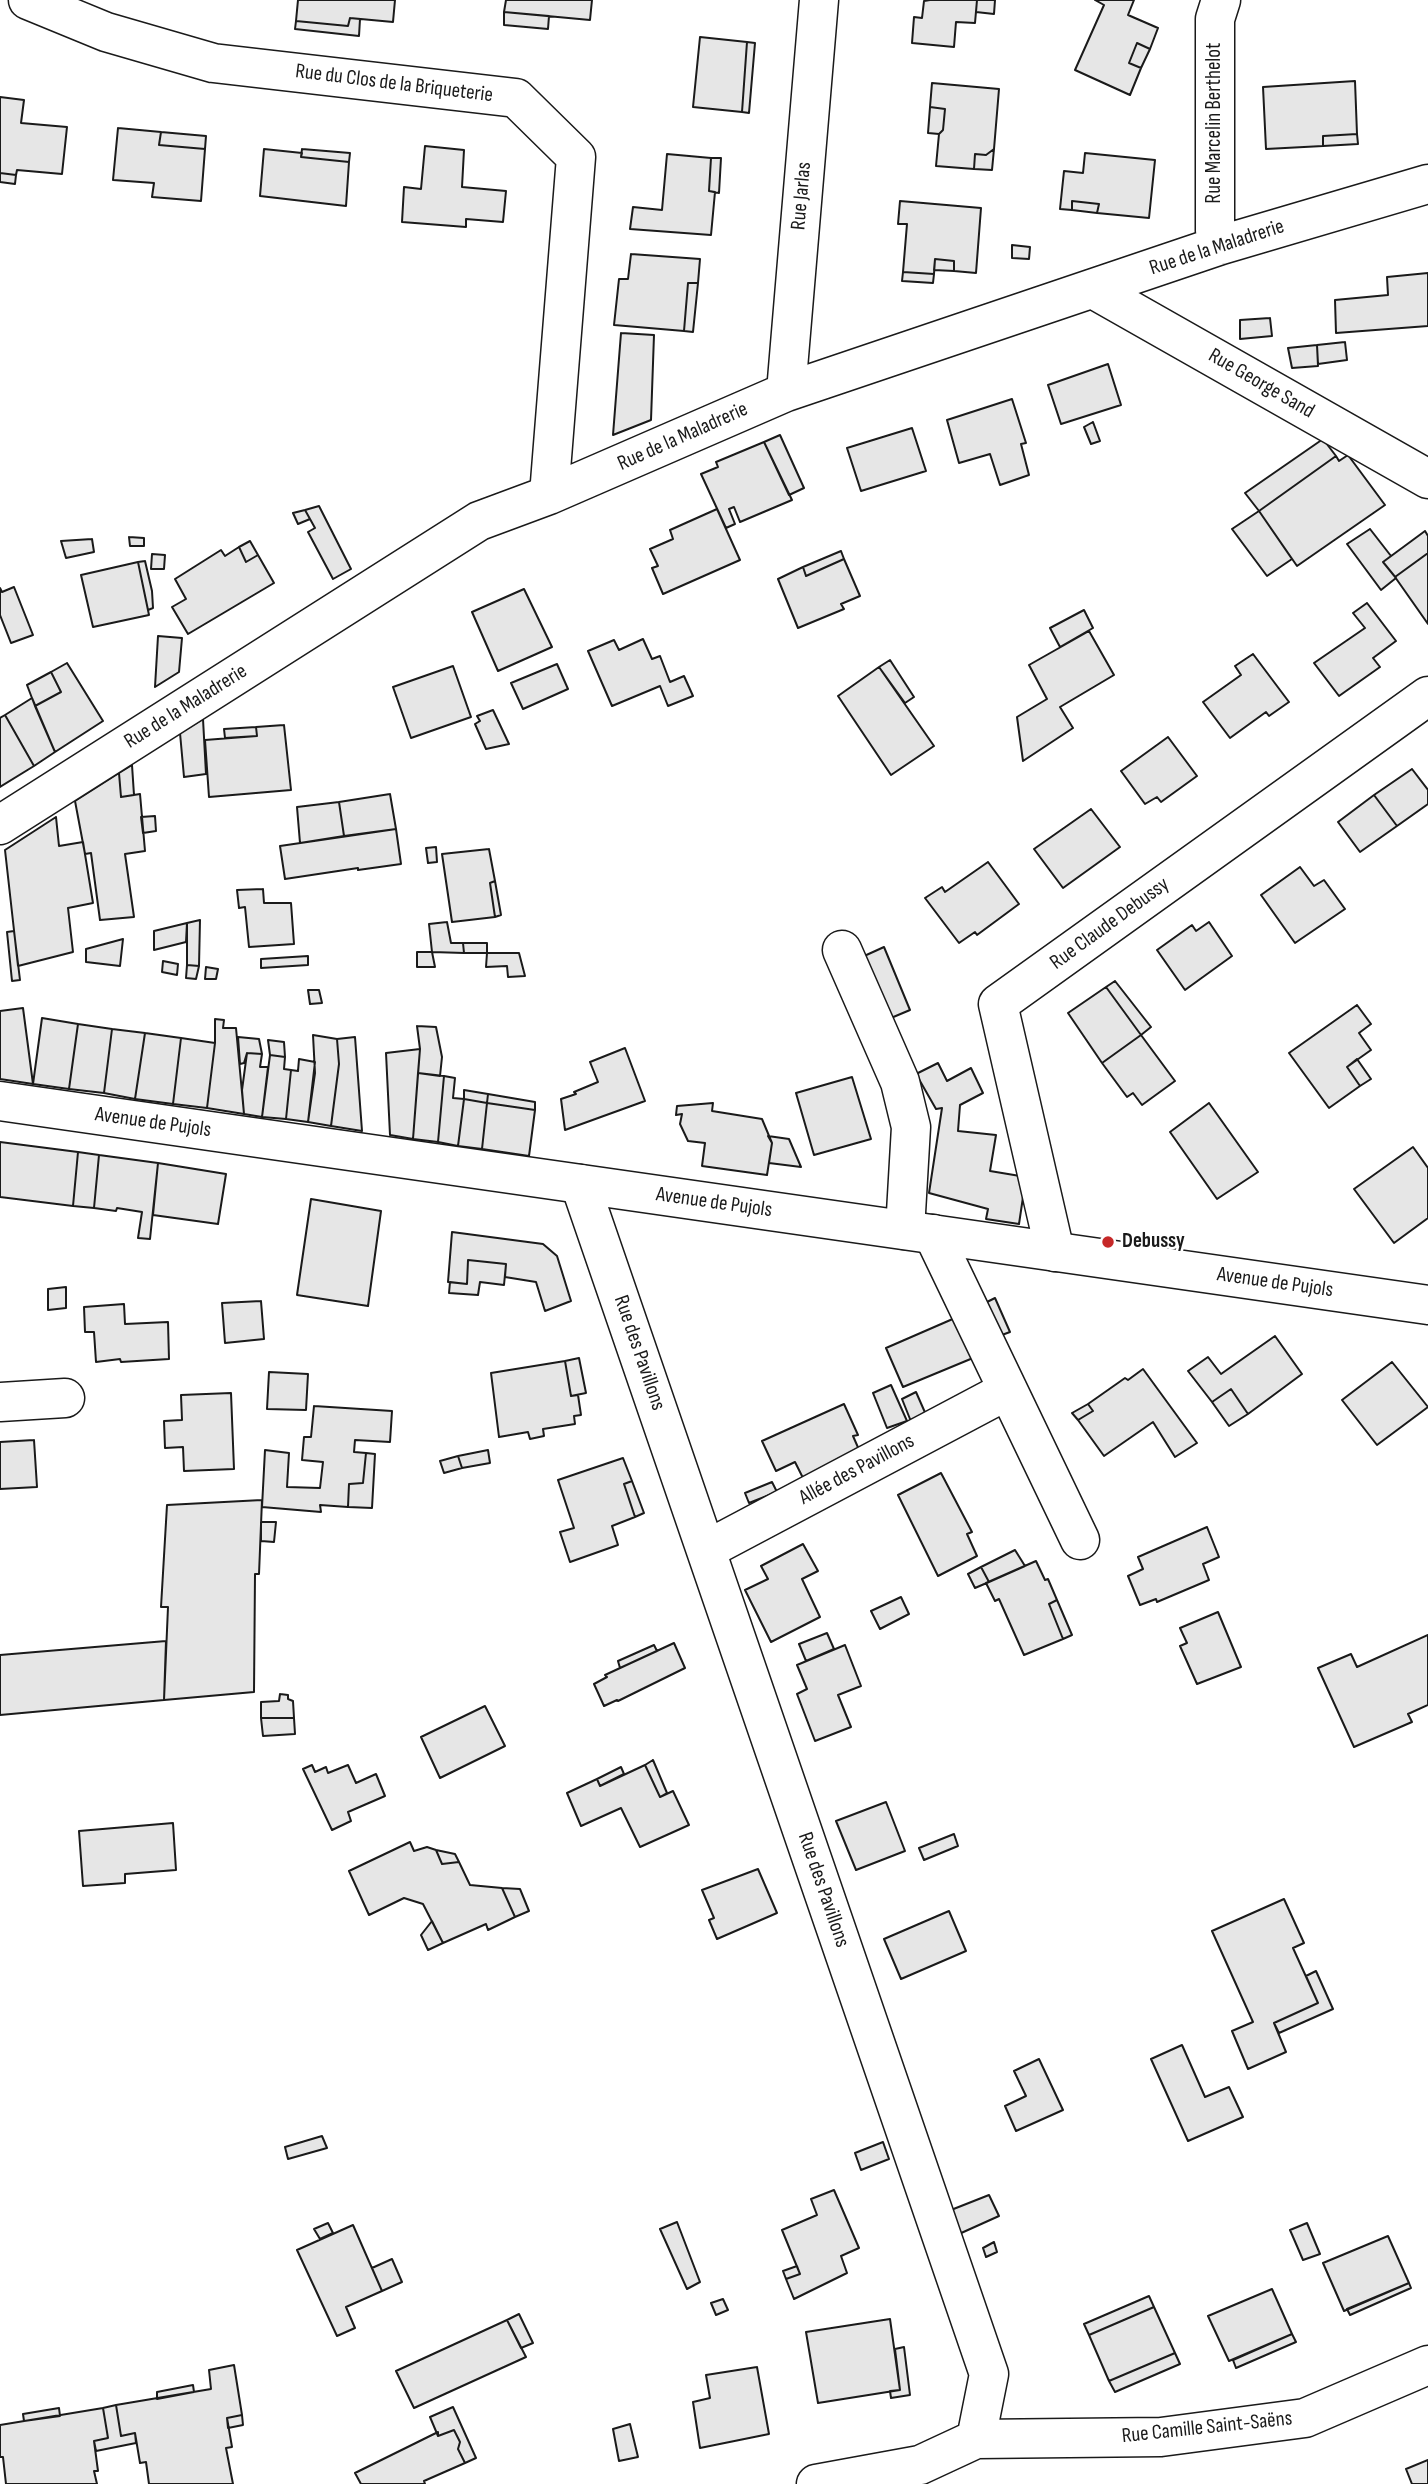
<!DOCTYPE html>
<meta charset="utf-8">
<style>
body{margin:0}
canvas{display:block;background:#fff}
</style>
<canvas width="1428" height="2484"></canvas>
<script>
const ctx = document.querySelector('canvas').getContext('2d');
ctx.lineJoin = 'round';
function fill(path, color) { ctx.fillStyle = color; ctx.fill(path, 'evenodd'); }
const poly = rows => new Path2D(rows.map(r => 'M' + r).join(''));
function trace(path, color, width, dash) { ctx.strokeStyle = color; ctx.lineWidth = width; ctx.lineCap = dash ? 'butt' : 'round'; ctx.setLineDash(dash || []); ctx.stroke(path); }
function write(font, color, halo, rows, align = 'center') {
  ctx.font = font + ' "Sofia Sans Condensed",sans-serif'; ctx.lineWidth = 5; ctx.setLineDash([]); ctx.textBaseline = 'middle'; ctx.strokeStyle = halo; ctx.fillStyle = color; for (const [text, x, y, turn = 0] of rows) {
    ctx.save(); ctx.translate(x, y); ctx.rotate((+turn || 0) * Math.PI / 180); ctx.textAlign = isNaN(turn) ? turn : align; if (halo) ctx.strokeText(text, 0, 0); ctx.fillText(text, 0, 0); ctx.restore();
  }
}
const building = poly([
 [298,0,395,0,393,22,350,18,348,26,296,21,298,0],
 [506,0,592,0,590,20,504,12,506,0],
 [930,0,977,0,975,23,956,22,954,47,912,43,914,17,922,18,924,1,930,0],
 [977,0,995,0,994,14,976,12,977,0],
 [1095,0,1134,0,1128,15,1158,28,1150,49,1137,43,1129,63,1141,68,1130,95,1075,70,1104,5,1095,0],
 [504,12,549,16,548,29,504,25,504,12],
 [350,18,360,19,359,36,295,29,296,21,348,26,350,18],
 [700,37,747,42,742,112,693,107,700,37],
 [747,42,755,43,749,113,742,112,747,42],
 [1137,43,1150,49,1141,68,1129,63,1137,43],
 [1355,81,1357,134,1323,136,1323,146,1266,149,1263,87,1355,81],
 [932,83,999,89,994,149,986,155,975,154,974,169,936,166,939,134,943,130,945,109,930,107,932,83],
 [0,97,24,100,21,123,67,127,62,174,17,170,16,175,0,173,0,97],
 [930,107,945,109,943,130,939,134,928,133,930,107],
 [118,128,161,132,159,145,205,149,201,201,152,197,154,183,113,180,118,128],
 [161,132,206,136,205,149,159,145,161,132],
 [1357,134,1358,144,1323,146,1323,136,1357,134],
 [425,146,464,150,462,187,506,191,503,222,466,219,466,227,402,222,404,187,421,189,425,146],
 [264,149,302,153,301,157,349,162,346,206,260,196,264,149],
 [302,149,350,153,349,162,301,157,302,149],
 [994,149,992,170,974,169,975,154,986,155,994,149],
 [1085,153,1155,160,1149,218,1097,213,1099,204,1072,201,1072,210,1060,209,1064,171,1083,173,1085,153],
 [667,154,711,158,709,191,715,192,711,235,630,229,633,207,662,210,667,154],
 [711,158,721,158,719,193,709,191,711,158],
 [0,173,16,175,15,184,0,182,0,173],
 [900,201,981,208,976,273,954,271,954,261,935,259,934,274,903,272,907,224,898,224,900,201],
 [1072,201,1099,204,1097,213,1072,210,1072,201],
 [1012,245,1030,247,1029,259,1012,258,1012,245],
 [631,254,700,259,698,283,688,283,684,331,614,325,619,279,628,279,631,254],
 [935,259,954,261,954,271,934,270,935,259],
 [903,272,934,274,933,283,902,281,903,272],
 [1428,273,1428,326,1336,333,1335,300,1388,295,1387,277,1428,273],
 [688,283,698,283,693,332,684,331,688,283],
 [1270,318,1272,336,1240,339,1240,320,1270,318],
 [621,333,654,335,651,420,613,435,621,333],
 [1345,342,1347,360,1318,364,1317,345,1345,342],
 [1317,345,1318,366,1292,368,1288,348,1317,345],
 [1108,364,1121,405,1061,424,1048,385,1108,364],
 [1012,399,1026,443,1021,444,1029,475,1000,485,990,454,959,463,947,420,1012,399],
 [1093,422,1100,441,1091,444,1084,427,1093,422],
 [912,428,926,471,861,491,847,448,912,428],
 [780,435,804,488,789,495,764,442,780,435],
 [1323,439,1336,456,1259,511,1245,493,1323,439],
 [764,442,792,500,740,522,734,507,729,509,735,524,726,528,701,474,718,467,716,462,764,442],
 [1348,455,1385,505,1297,566,1259,511,1336,456,1339,461,1348,455],
 [319,506,351,569,333,579,308,532,315,528,305,510,319,506],
 [717,509,740,560,663,594,652,568,658,566,650,549,673,539,670,530,717,509],
 [305,510,310,519,298,524,293,513,305,510],
 [1259,511,1292,559,1267,576,1232,529,1259,511],
 [1370,529,1391,556,1383,562,1396,578,1381,590,1347,544,1370,529],
 [1425,531,1428,536,1428,553,1395,577,1383,562,1425,531],
 [129,537,144,538,144,546,130,546,129,537],
 [92,539,94,552,66,558,61,541,92,539],
 [250,541,258,555,246,562,239,547,250,541],
 [239,547,246,562,258,555,274,583,188,634,172,607,186,599,175,579,221,550,225,556,239,547],
 [841,551,844,559,806,576,803,567,841,551],
 [1428,553,1428,624,1395,577,1428,553],
 [152,554,165,555,164,569,151,569,152,554],
 [844,559,860,596,841,604,844,609,798,628,778,579,803,567,806,576,844,559],
 [145,561,152,591,153,608,148,610,138,562,145,561],
 [138,562,149,615,93,627,81,575,138,562],
 [14,587,33,635,11,643,0,615,0,588,2,592,14,587],
 [524,589,552,647,498,671,472,612,524,589],
 [1367,603,1396,641,1373,658,1380,667,1339,696,1314,663,1365,628,1353,613,1367,603],
 [1084,610,1093,628,1060,647,1050,628,1084,610],
 [1089,631,1114,675,1060,707,1073,728,1023,761,1017,717,1047,699,1029,665,1089,631],
 [158,636,182,638,179,672,155,687,158,636],
 [643,639,652,659,660,656,670,682,684,676,693,696,668,706,660,686,612,706,588,651,614,640,619,650,643,639],
 [1253,654,1289,702,1269,716,1266,712,1230,738,1203,702,1241,675,1235,666,1253,654],
 [890,660,914,697,905,703,879,667,890,660],
 [67,663,103,721,55,752,35,706,61,692,51,672,67,663],
 [557,664,568,689,523,709,511,683,557,664],
 [453,666,471,717,411,738,393,687,453,666],
 [879,667,934,746,891,775,838,696,879,667],
 [51,672,61,692,35,706,27,685,51,672],
 [32,698,55,752,34,766,5,715,32,698],
 [493,710,509,744,486,749,475,724,480,721,477,716,493,710],
 [5,715,34,766,0,787,0,718,5,715],
 [203,719,206,774,184,777,180,733,203,719],
 [284,725,291,790,209,797,205,740,257,736,256,727,284,725],
 [256,727,257,736,225,738,224,729,256,727],
 [1168,737,1197,776,1161,802,1157,797,1145,804,1121,771,1168,737],
 [132,765,134,795,121,797,119,773,132,765],
 [1412,769,1428,790,1428,804,1397,826,1374,795,1412,769],
 [119,773,121,797,140,794,145,851,125,854,134,917,100,920,91,853,85,854,75,801,119,773],
 [390,794,396,829,344,836,339,802,390,794],
 [1374,795,1397,826,1360,852,1338,822,1374,795],
 [339,802,344,836,300,843,297,807,339,802],
 [1091,809,1120,847,1063,888,1034,849,1091,809],
 [155,816,156,831,143,833,141,817,155,816],
 [56,817,59,846,83,842,93,903,68,908,73,952,18,966,5,850,56,817],
 [396,829,401,864,358,870,358,868,285,879,280,846,396,829],
 [436,847,437,862,428,863,426,848,436,847],
 [489,849,495,881,490,883,495,917,452,922,442,854,489,849],
 [988,862,1019,904,977,935,975,932,959,943,925,898,942,887,945,892,988,862],
 [1300,867,1314,886,1324,880,1345,909,1295,943,1261,895,1300,867],
 [495,881,501,915,495,917,490,883,495,881],
 [263,889,264,903,291,903,294,944,249,947,245,907,239,908,237,890,263,889],
 [200,920,199,966,187,965,187,923,200,920],
 [447,922,451,943,463,943,464,953,432,952,429,924,447,922],
 [1209,922,1232,956,1185,990,1157,950,1192,925,1196,931,1209,922],
 [187,923,186,942,154,950,154,931,187,923],
 [14,931,20,980,12,981,7,932,14,931],
 [123,939,120,966,86,962,86,949,123,939],
 [463,943,487,943,487,953,464,953,463,943],
 [884,947,910,1010,891,1018,862,957,884,947],
 [417,952,432,952,435,967,417,967,417,952],
 [487,953,519,953,525,976,508,977,507,966,486,967,487,953],
 [308,956,308,965,261,968,261,959,308,956],
 [163,961,178,964,177,975,162,972,163,961],
 [187,965,199,966,196,979,186,978,187,965],
 [206,967,218,969,216,979,205,979,206,967],
 [1115,981,1151,1027,1141,1035,1106,987,1115,981],
 [1106,987,1141,1035,1102,1063,1068,1013,1106,987],
 [308,990,319,990,322,1003,310,1004,308,990],
 [1357,1005,1371,1024,1359,1033,1371,1050,1347,1067,1360,1086,1329,1108,1289,1053,1357,1005],
 [23,1008,33,1084,0,1079,0,1011,23,1008],
 [42,1018,78,1024,69,1089,33,1084,42,1018],
 [215,1019,224,1020,223,1028,236,1028,244,1114,207,1108,215,1043,215,1019],
 [78,1024,112,1029,104,1093,69,1089,78,1024],
 [417,1026,436,1027,442,1057,440,1076,418,1073,420,1049,417,1026],
 [112,1029,145,1033,135,1099,104,1093,112,1029],
 [145,1033,181,1038,173,1104,135,1099,145,1033],
 [313,1035,337,1039,339,1064,331,1126,308,1122,315,1073,313,1035],
 [1141,1035,1175,1081,1142,1105,1133,1093,1127,1097,1102,1063,1141,1035],
 [238,1037,259,1039,262,1054,247,1053,244,1063,240,1064,238,1037],
 [355,1037,362,1131,331,1126,339,1064,337,1039,355,1037],
 [181,1038,215,1043,207,1108,173,1104,181,1038],
 [268,1040,284,1042,285,1057,270,1055,268,1040],
 [625,1048,645,1101,565,1130,561,1099,576,1094,574,1092,598,1082,590,1062,625,1048],
 [420,1049,413,1139,390,1135,386,1053,420,1049],
 [247,1053,262,1054,260,1067,268,1067,262,1117,244,1114,242,1090,247,1053],
 [270,1055,285,1057,284,1069,291,1070,286,1119,262,1117,270,1055],
 [299,1059,315,1062,308,1122,286,1119,291,1070,298,1071,299,1059],
 [1357,1059,1371,1079,1360,1086,1347,1067,1357,1059],
 [938,1063,947,1081,971,1068,983,1093,960,1105,958,1131,996,1135,990,1171,1026,1177,1019,1224,986,1219,988,1209,929,1193,942,1108,936,1109,916,1074,938,1063],
 [418,1073,444,1076,438,1142,413,1139,418,1073],
 [444,1076,455,1078,453,1098,464,1099,458,1146,438,1142,444,1076],
 [852,1077,871,1139,814,1155,796,1093,852,1077],
 [464,1090,488,1094,487,1103,464,1099,464,1090],
 [488,1094,535,1102,535,1110,487,1103,488,1094],
 [464,1099,487,1103,482,1149,458,1146,464,1099],
 [487,1103,535,1110,529,1156,482,1149,487,1103],
 [713,1103,712,1111,762,1119,772,1143,767,1175,702,1166,705,1143,688,1141,680,1124,682,1114,676,1115,677,1106,713,1103],
 [1209,1103,1258,1172,1217,1199,1170,1132,1209,1103],
 [768,1136,789,1139,801,1167,769,1163,772,1143,768,1136],
 [0,1142,78,1152,73,1206,0,1197,0,1142],
 [1413,1147,1428,1168,1428,1218,1394,1243,1354,1189,1413,1147],
 [78,1152,99,1155,94,1208,73,1206,78,1152],
 [99,1155,158,1163,150,1239,138,1238,142,1212,117,1208,116,1211,94,1208,99,1155],
 [158,1163,226,1174,218,1224,153,1215,158,1163],
 [311,1199,381,1211,368,1306,297,1295,311,1199],
 [452,1232,543,1244,557,1256,571,1301,545,1311,536,1282,505,1277,506,1264,468,1260,467,1284,448,1282,452,1232],
 [468,1260,506,1264,504,1285,480,1282,478,1295,449,1293,450,1282,467,1284,468,1260],
 [66,1287,66,1308,48,1310,48,1289,66,1287],
 [995,1298,1010,1332,991,1339,977,1307,995,1298],
 [261,1301,264,1339,225,1343,222,1303,261,1301],
 [124,1304,125,1324,168,1322,169,1359,121,1362,120,1359,96,1362,94,1332,85,1332,84,1307,124,1304],
 [955,1318,973,1358,903,1387,886,1348,955,1318],
 [1275,1336,1302,1374,1248,1414,1231,1389,1212,1402,1188,1371,1208,1357,1221,1374,1275,1336],
 [579,1358,586,1393,571,1396,565,1361,579,1358],
 [565,1361,571,1396,578,1395,581,1415,574,1416,575,1424,543,1429,544,1436,530,1439,528,1432,499,1437,491,1373,565,1361],
 [1392,1362,1428,1407,1377,1445,1342,1400,1392,1362],
 [1143,1369,1197,1443,1175,1457,1153,1422,1104,1456,1078,1420,1093,1411,1088,1404,1125,1378,1128,1380,1143,1369],
 [269,1372,308,1374,306,1410,267,1409,269,1372],
 [891,1385,907,1421,887,1428,873,1393,891,1385],
 [1231,1389,1248,1414,1229,1426,1212,1402,1231,1389],
 [916,1392,927,1417,912,1424,902,1399,916,1392],
 [231,1393,234,1469,184,1471,183,1447,165,1448,164,1421,182,1420,181,1395,231,1393],
 [844,1404,858,1435,853,1436,860,1452,805,1482,795,1462,776,1471,762,1441,844,1404],
 [1088,1404,1093,1411,1078,1420,1072,1413,1088,1404],
 [314,1406,392,1411,390,1442,355,1440,354,1452,366,1453,363,1483,349,1484,348,1507,320,1505,321,1512,262,1507,265,1450,289,1453,287,1487,320,1488,323,1462,302,1460,304,1437,311,1437,314,1406],
 [34,1440,37,1487,0,1489,0,1442,34,1440],
 [488,1450,490,1463,462,1468,458,1456,488,1450],
 [366,1453,375,1454,372,1508,348,1507,349,1484,363,1483,366,1453],
 [458,1456,462,1468,444,1473,440,1461,458,1456],
 [623,1458,632,1481,624,1484,635,1517,612,1526,618,1545,570,1562,560,1532,574,1528,558,1480,623,1458],
 [941,1473,972,1532,967,1534,977,1556,938,1576,898,1495,941,1473],
 [632,1481,644,1513,635,1517,624,1484,632,1481],
 [772,1482,777,1492,749,1503,745,1493,772,1482],
 [262,1500,259,1574,255,1574,254,1692,164,1700,168,1607,161,1607,167,1505,262,1500],
 [261,1522,276,1522,274,1542,261,1541,261,1522],
 [1207,1527,1219,1557,1203,1564,1209,1580,1157,1602,1156,1599,1140,1605,1128,1576,1143,1569,1138,1557,1207,1527],
 [803,1544,818,1571,802,1579,820,1617,771,1642,745,1590,768,1579,761,1566,803,1544],
 [1015,1550,1025,1566,989,1582,981,1567,1015,1550],
 [1036,1561,1045,1580,1048,1579,1057,1600,1049,1604,1063,1639,1024,1655,999,1599,995,1601,986,1583,1036,1561],
 [981,1567,989,1582,975,1588,968,1574,981,1567],
 [901,1597,909,1614,880,1629,871,1611,901,1597],
 [1057,1600,1072,1635,1063,1639,1049,1604,1057,1600],
 [1218,1612,1241,1667,1197,1684,1180,1646,1187,1643,1180,1628,1218,1612],
 [827,1633,834,1649,806,1661,799,1644,827,1633],
 [1428,1635,1428,1705,1408,1714,1412,1722,1354,1747,1318,1668,1351,1654,1357,1667,1428,1635],
 [166,1641,164,1700,0,1715,0,1655,166,1641],
 [674,1643,685,1668,618,1701,617,1700,604,1706,594,1684,607,1677,605,1675,674,1643],
 [654,1645,657,1651,620,1668,618,1661,654,1645],
 [845,1645,861,1686,838,1695,851,1727,815,1741,797,1694,807,1689,797,1665,845,1645],
 [280,1694,288,1695,288,1699,293,1701,294,1718,261,1718,261,1702,279,1701,280,1694],
 [485,1706,505,1746,440,1778,421,1737,485,1706],
 [261,1718,294,1718,295,1734,263,1736,261,1718],
 [653,1760,667,1793,660,1797,645,1765,653,1760],
 [312,1765,315,1772,326,1767,328,1773,348,1765,356,1783,376,1774,385,1796,348,1812,351,1821,332,1830,303,1769,312,1765],
 [645,1765,660,1797,673,1791,689,1825,640,1847,621,1808,581,1826,567,1793,597,1779,600,1786,645,1765],
 [621,1767,624,1774,600,1786,597,1779,621,1767],
 [886,1802,905,1851,856,1870,836,1821,886,1802],
 [173,1823,176,1870,125,1874,125,1883,83,1886,79,1831,173,1823],
 [954,1834,958,1846,924,1860,919,1848,954,1834],
 [410,1842,414,1851,427,1847,436,1850,442,1864,459,1862,470,1885,502,1888,515,1917,488,1930,486,1924,443,1943,423,1904,404,1898,369,1915,349,1871,410,1842],
 [436,1850,455,1854,459,1862,442,1864,436,1850],
 [758,1869,777,1913,717,1939,709,1920,714,1918,702,1890,758,1869],
 [502,1888,520,1889,529,1911,515,1917,502,1888],
 [1284,1899,1304,1943,1293,1948,1318,2003,1274,2023,1286,2052,1248,2069,1232,2031,1253,2022,1212,1931,1284,1899],
 [949,1911,966,1951,901,1979,884,1939,949,1911],
 [432,1921,443,1943,428,1950,421,1935,432,1921],
 [1316,1971,1333,2009,1279,2033,1274,2023,1318,2003,1306,1976,1316,1971],
 [1182,2045,1205,2097,1229,2087,1243,2117,1188,2141,1151,2059,1182,2045],
 [1039,2059,1063,2110,1016,2131,1005,2106,1026,2096,1014,2071,1039,2059],
 [322,2136,327,2148,288,2159,285,2147,322,2136],
 [883,2142,889,2159,861,2170,855,2153,883,2142],
 [834,2190,859,2248,841,2256,847,2273,794,2299,786,2279,800,2274,782,2230,817,2215,811,2199,834,2190],
 [989,2195,999,2216,959,2234,951,2210,989,2195],
 [677,2222,700,2282,687,2289,660,2229,677,2222],
 [328,2223,333,2233,320,2239,314,2229,328,2223],
 [1307,2223,1320,2254,1303,2260,1290,2230,1307,2223],
 [353,2225,382,2291,346,2307,355,2328,337,2336,297,2250,353,2225],
 [1388,2236,1409,2283,1344,2311,1323,2263,1388,2236],
 [994,2242,997,2252,986,2257,983,2248,994,2242],
 [392,2259,402,2282,382,2291,372,2268,392,2259],
 [797,2266,800,2274,786,2279,783,2271,797,2266],
 [1409,2283,1411,2288,1350,2315,1347,2309,1409,2283],
 [1272,2289,1292,2334,1229,2361,1208,2316,1272,2289],
 [1149,2296,1154,2307,1089,2335,1084,2324,1149,2296],
 [723,2299,728,2310,716,2315,711,2303,723,2299],
 [1154,2307,1175,2353,1109,2381,1089,2335,1154,2307],
 [519,2314,533,2343,521,2348,507,2320,519,2314],
 [890,2319,900,2390,818,2403,806,2332,890,2319],
 [507,2320,526,2357,414,2408,396,2371,507,2320],
 [1292,2334,1296,2342,1236,2368,1233,2360,1292,2334],
 [904,2347,910,2395,891,2398,890,2391,900,2390,895,2349,904,2347],
 [1175,2353,1180,2364,1115,2392,1109,2381,1175,2353],
 [234,2365,242,2415,227,2418,232,2447,226,2448,233,2484,149,2484,146,2462,140,2463,135,2433,121,2436,116,2405,211,2389,209,2370,234,2365],
 [757,2367,769,2434,700,2448,693,2402,710,2398,706,2375,757,2367],
 [193,2385,194,2392,157,2399,157,2392,193,2385],
 [116,2405,121,2436,135,2433,136,2443,96,2451,94,2441,108,2438,103,2408,116,2405],
 [453,2407,476,2458,465,2463,458,2449,460,2442,454,2430,438,2436,430,2417,453,2407],
 [59,2408,60,2416,24,2421,23,2414,59,2408],
 [103,2408,108,2438,94,2441,98,2471,94,2471,97,2484,6,2484,3,2457,0,2457,0,2425,103,2408],
 [242,2415,243,2425,228,2428,227,2418,242,2415],
 [630,2424,638,2457,619,2461,613,2429,630,2424],
 [454,2430,460,2442,458,2449,465,2463,424,2481,425,2484,361,2484,355,2473,438,2432,438,2436,454,2430],
 [1428,2460,1428,2484,1412,2484,1406,2469,1428,2460]
]);
const minor = poly([
 [28,0,106,32,213,63,516,98,576,157,549,495],
 [1221,245,1215,231,1215,19,1221,0],
 [1093,289,1428,479],
 [786,392,819,0],
 [0,825,479,521,549,495,786,392,1221,245,1428,184],
 [842,950,900,1082,911,1127,905,1230],
 [580,1184,989,2374,976,2439,920,2465,816,2484],
 [933,1234,1080,1540],
 [1055,1252,998,1004,1428,696],
 [0,1402,65,1398],
 [706,1550,1008,1390],
 [976,2439,1161,2437,1305,2418,1428,2365]
]);
const major = poly([
 [0,1101,1428,1305]
]);
const markers = [
 [1108,1242,7,"#c62828"]
];
const streetNames = [
 ["Rue du Clos de la Briqueterie",394,84,7],
 ["Rue Marcelin Berthelot",1215,123,-90],
 ["Rue Jarlas",802,196,-85],
 ["Rue de la Maladrerie",1217,248,-18],
 ["Rue George Sand",1261,384,30],
 ["Rue de la Maladrerie",683,437,-24],
 ["Rue de la Maladrerie",186,707,-32],
 ["Rue Claude Debussy",1110,924,-36],
 ["Avenue de Pujols",153,1123,8],
 ["Avenue de Pujols",714,1203,8],
 ["Avenue de Pujols",1275,1283,8],
 ["Rue des Pavillons",639,1353,71],
 ["Allée des Pavillons",857,1470,-28],
 ["Rue des Pavillons",823,1890,71],
 ["Rue Camille Saint-Saëns",1207,2428,-6]
];
const poiNames = [
 ["Debussy",1122,1242]
];
fill(building, '#e6e6e6');
trace(building, '#1a1a1a', 2);
trace(minor, '#1a1a1a', 41);
trace(major, '#1a1a1a', 41);
trace(minor, '#fff', 38);
trace(major, '#fff', 38);
for (const [x, y, r, color] of markers) { const dot = new Path2D(); dot.arc(x, y, r, 0, 2 * Math.PI); ctx.fillStyle = color; ctx.fill(dot); trace(dot, '#fff', 2.5); }
write('21px', '#1a1a1a', '#fff', streetNames);
write('bold 21px', '#1a1a1a', '#fff', poiNames, 'left');
</script>
